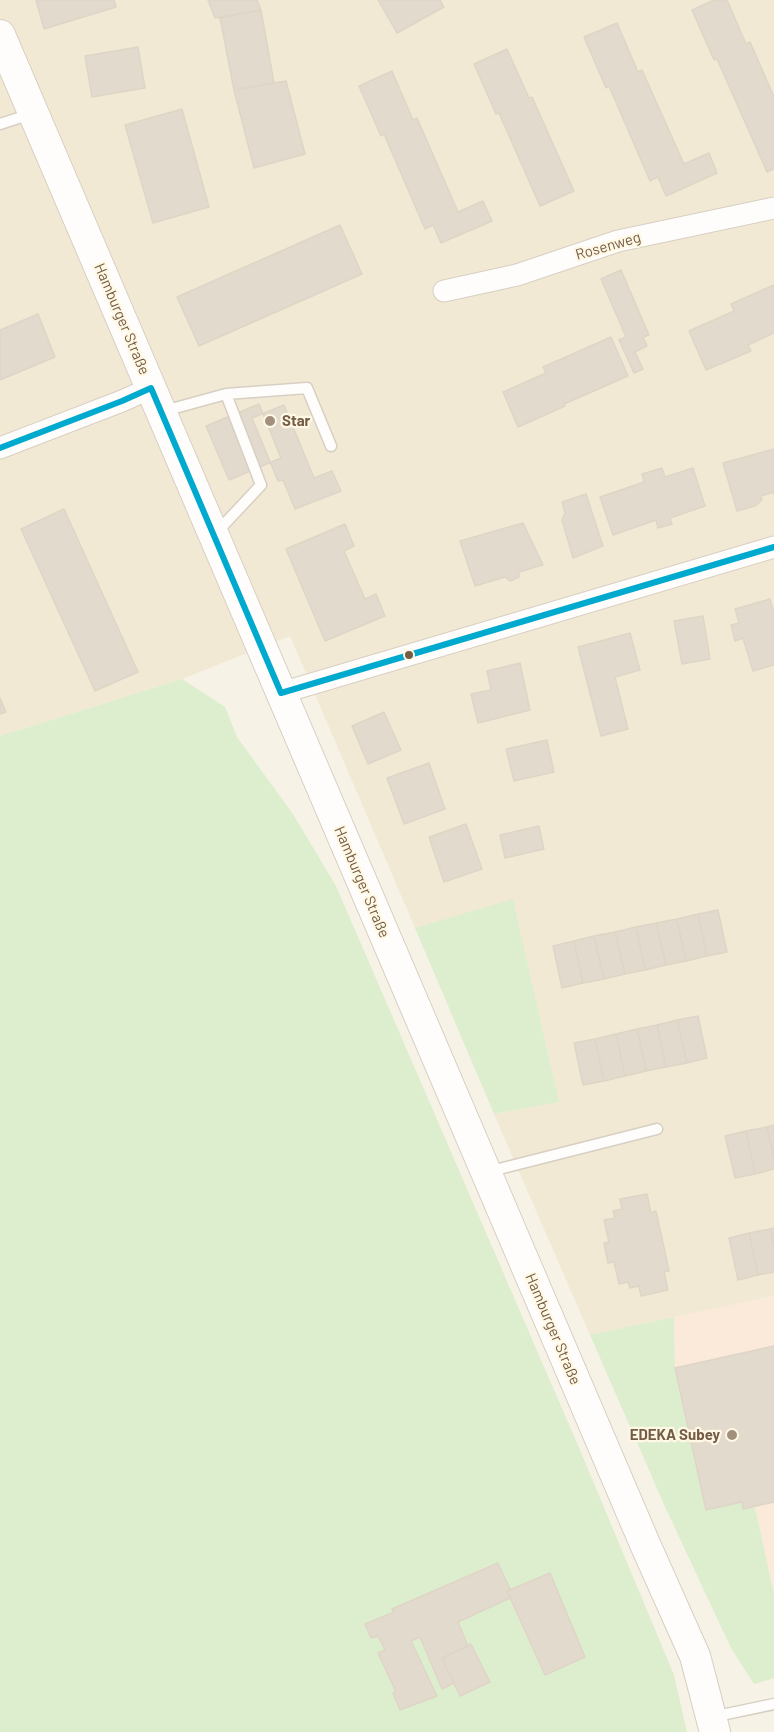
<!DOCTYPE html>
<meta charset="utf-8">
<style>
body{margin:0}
canvas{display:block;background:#f6f2e5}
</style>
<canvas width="774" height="1732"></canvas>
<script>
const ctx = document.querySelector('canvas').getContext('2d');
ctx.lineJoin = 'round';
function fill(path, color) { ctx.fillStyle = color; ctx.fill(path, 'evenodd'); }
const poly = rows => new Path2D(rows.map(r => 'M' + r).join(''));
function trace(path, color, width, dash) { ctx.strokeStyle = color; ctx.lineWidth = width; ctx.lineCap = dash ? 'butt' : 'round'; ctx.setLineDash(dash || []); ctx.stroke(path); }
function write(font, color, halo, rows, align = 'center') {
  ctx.font = font + ' Barlow,sans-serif'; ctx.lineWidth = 4.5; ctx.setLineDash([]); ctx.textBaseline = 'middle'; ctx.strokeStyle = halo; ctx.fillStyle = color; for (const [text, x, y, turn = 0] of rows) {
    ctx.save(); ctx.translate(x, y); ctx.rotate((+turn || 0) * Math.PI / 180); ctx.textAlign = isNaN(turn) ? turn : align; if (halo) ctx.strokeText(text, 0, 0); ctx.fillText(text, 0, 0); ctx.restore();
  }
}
const residential = poly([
 [0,0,774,0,774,1296,590,1335,494,1114,559,1102,513,900,415,928,290,636,182,679,0,736]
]);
const commercial = poly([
 [774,1296,774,1593,755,1507,743,1509,706,1510,675,1368,674,1317]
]);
const green = poly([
 [182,679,225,707,237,737,293,814,336,886,580,1450,674,1675,687,1732,0,1732,0,736],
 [513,899,559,1102,494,1114,415,928],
 [674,1317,675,1368,706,1510,742,1502,743,1509,755,1507,774,1594,774,1678,754,1684,731,1648,666,1509,590,1335]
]);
const building = poly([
 [36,0,114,0,116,7,44,29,36,0],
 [208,0,257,0,261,10,215,18,208,0],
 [378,0,440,0,444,7,397,33,378,0],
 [714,0,727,0,746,44,750,42,774,97,774,169,767,172,717,59,714,60,692,10,714,0],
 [261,10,274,83,234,90,220,18,261,10],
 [617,23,638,72,642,70,684,164,709,153,717,173,666,196,658,177,650,181,609,86,606,88,584,37,617,23],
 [138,47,145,88,92,97,85,56,138,47],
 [507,49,529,98,532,97,574,191,540,206,499,113,496,114,474,64,507,49],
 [392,71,413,120,417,118,458,212,483,201,492,221,441,243,433,225,425,229,384,134,381,136,359,86,392,71],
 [286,81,305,154,254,168,234,90,286,81],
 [182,109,209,207,153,223,125,125,182,109],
 [340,225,362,274,199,346,177,297,340,225],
 [621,270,649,335,643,337,647,346,635,352,643,369,634,373,619,340,626,337,601,279,621,270],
 [774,285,774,333,748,345,751,351,706,370,689,331,734,311,731,304,774,285],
 [38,314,55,357,0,380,0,330,38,314],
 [611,337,628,376,564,404,565,406,518,427,503,392,546,373,543,367,611,337],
 [259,404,281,458,229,480,206,426,259,404],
 [284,405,314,478,332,471,341,491,295,509,283,480,278,481,252,418,284,405],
 [774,449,774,494,774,492,761,496,762,500,755,506,737,511,723,463,774,449],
 [662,468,665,477,693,468,705,506,670,518,672,524,658,528,656,520,613,535,600,497,644,482,642,474,662,468],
 [586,494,603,546,573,558,562,520,565,513,562,502,586,494],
 [64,509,138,672,95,691,21,529,64,509],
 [523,523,543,565,519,572,519,577,510,581,505,577,475,586,460,541,523,523],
 [345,524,354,546,344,551,365,599,376,594,385,616,325,641,286,549,345,524],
 [770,599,774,613,774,665,753,671,743,638,735,641,731,625,739,623,735,609,770,599],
 [703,616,710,659,682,664,674,621,703,616],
 [630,633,640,670,615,677,628,729,601,736,578,647,630,633],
 [520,663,530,710,478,723,471,694,491,690,487,671,520,663],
 [0,698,6,712,0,714,0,698],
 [384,712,401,750,368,764,352,726,384,712],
 [547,740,554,772,514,781,506,749,547,740],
 [429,763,445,809,404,824,387,778,429,763],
 [466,824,482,869,444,882,429,837,466,824],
 [539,826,544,849,505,858,500,835,539,826],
 [718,910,727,952,707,956,698,914,718,910],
 [698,914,707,956,686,961,677,919,698,914],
 [677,919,686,961,666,965,656,923,677,919],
 [656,923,666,965,645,970,636,927,656,923],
 [636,927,645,970,625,974,615,932,636,927],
 [615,932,625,974,604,979,594,936,615,932],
 [594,936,604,979,583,983,574,941,594,936],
 [574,941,583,983,562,988,553,946,574,941],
 [698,1016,707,1058,687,1063,677,1020,698,1016],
 [677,1020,687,1063,666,1067,657,1025,677,1020],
 [657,1025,666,1067,646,1071,637,1029,657,1025],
 [637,1029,646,1071,625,1076,616,1034,637,1029],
 [616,1034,625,1076,604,1081,595,1039,616,1034],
 [595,1039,604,1081,583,1085,574,1043,595,1039],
 [774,1125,774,1159,767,1127,774,1125],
 [767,1127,774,1159,774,1169,755,1174,746,1131,767,1127],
 [746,1131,755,1174,735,1178,725,1136,746,1131],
 [647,1194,651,1213,656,1211,669,1271,664,1272,668,1290,641,1296,639,1286,630,1288,628,1282,619,1284,614,1262,608,1263,604,1243,609,1242,604,1220,615,1218,613,1211,622,1209,620,1199,647,1194],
 [774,1228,774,1247,770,1229,774,1228],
 [770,1229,774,1247,774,1272,758,1275,749,1233,770,1229],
 [749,1233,758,1275,738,1280,729,1238,749,1233],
 [774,1346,774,1502,743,1509,742,1502,706,1510,675,1368,774,1346],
 [498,1563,510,1589,507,1591,510,1598,458,1622,468,1646,442,1658,454,1683,442,1689,420,1637,411,1641,437,1696,400,1710,393,1693,396,1692,378,1653,385,1650,378,1636,371,1638,365,1624,394,1612,392,1609,498,1563],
 [550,1573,585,1657,545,1675,507,1591,550,1573],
 [471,1644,490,1682,460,1696,442,1658,471,1644]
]);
const lane = poly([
 [0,124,31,114],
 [226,394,307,388,331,446],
 [164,411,226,394,261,485,216,533],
 [487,1172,657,1129],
 [712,1717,774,1704]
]);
const street = poly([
 [444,291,517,275,618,241,774,208],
 [0,448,122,401,151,388],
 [281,693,774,547]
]);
const secondary = poly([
 [0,35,645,1544,695,1656,715,1732]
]);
const bus1 = poly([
 [0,448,122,401,151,388,281,693,774,547]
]);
const markers = [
 [270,421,6,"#a2907d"],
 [409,655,5,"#745c45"],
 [732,1435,6,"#a2907d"]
];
const streetNames = [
 ["Rosenweg",608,246,-16],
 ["Hamburger Straße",122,319,67],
 ["Hamburger Straße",362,882,67],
 ["Hamburger Straße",553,1329,67]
];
const poiNames = [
 ["Star",282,421],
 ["EDEKA Subey",720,1435,"right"]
];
fill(residential, '#f2e9d4');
fill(commercial, '#fbead9');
fill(green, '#ddeece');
fill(building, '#e2dacc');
trace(building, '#dfd5c7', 1.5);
trace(lane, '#d7cfc3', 13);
trace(street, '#d7cfc3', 23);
trace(secondary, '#d6cec2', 32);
trace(lane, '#fefdfb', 10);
trace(street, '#fefdfb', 21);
trace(secondary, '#fefdfb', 30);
trace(bus1, '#00a9ce', 6);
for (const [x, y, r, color] of markers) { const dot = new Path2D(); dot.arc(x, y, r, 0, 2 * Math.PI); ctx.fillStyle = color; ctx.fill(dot); trace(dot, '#fff8e5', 2); }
write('15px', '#745c45', '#fff8e5', streetNames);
write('bold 15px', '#745c45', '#fff8e5', poiNames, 'left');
</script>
